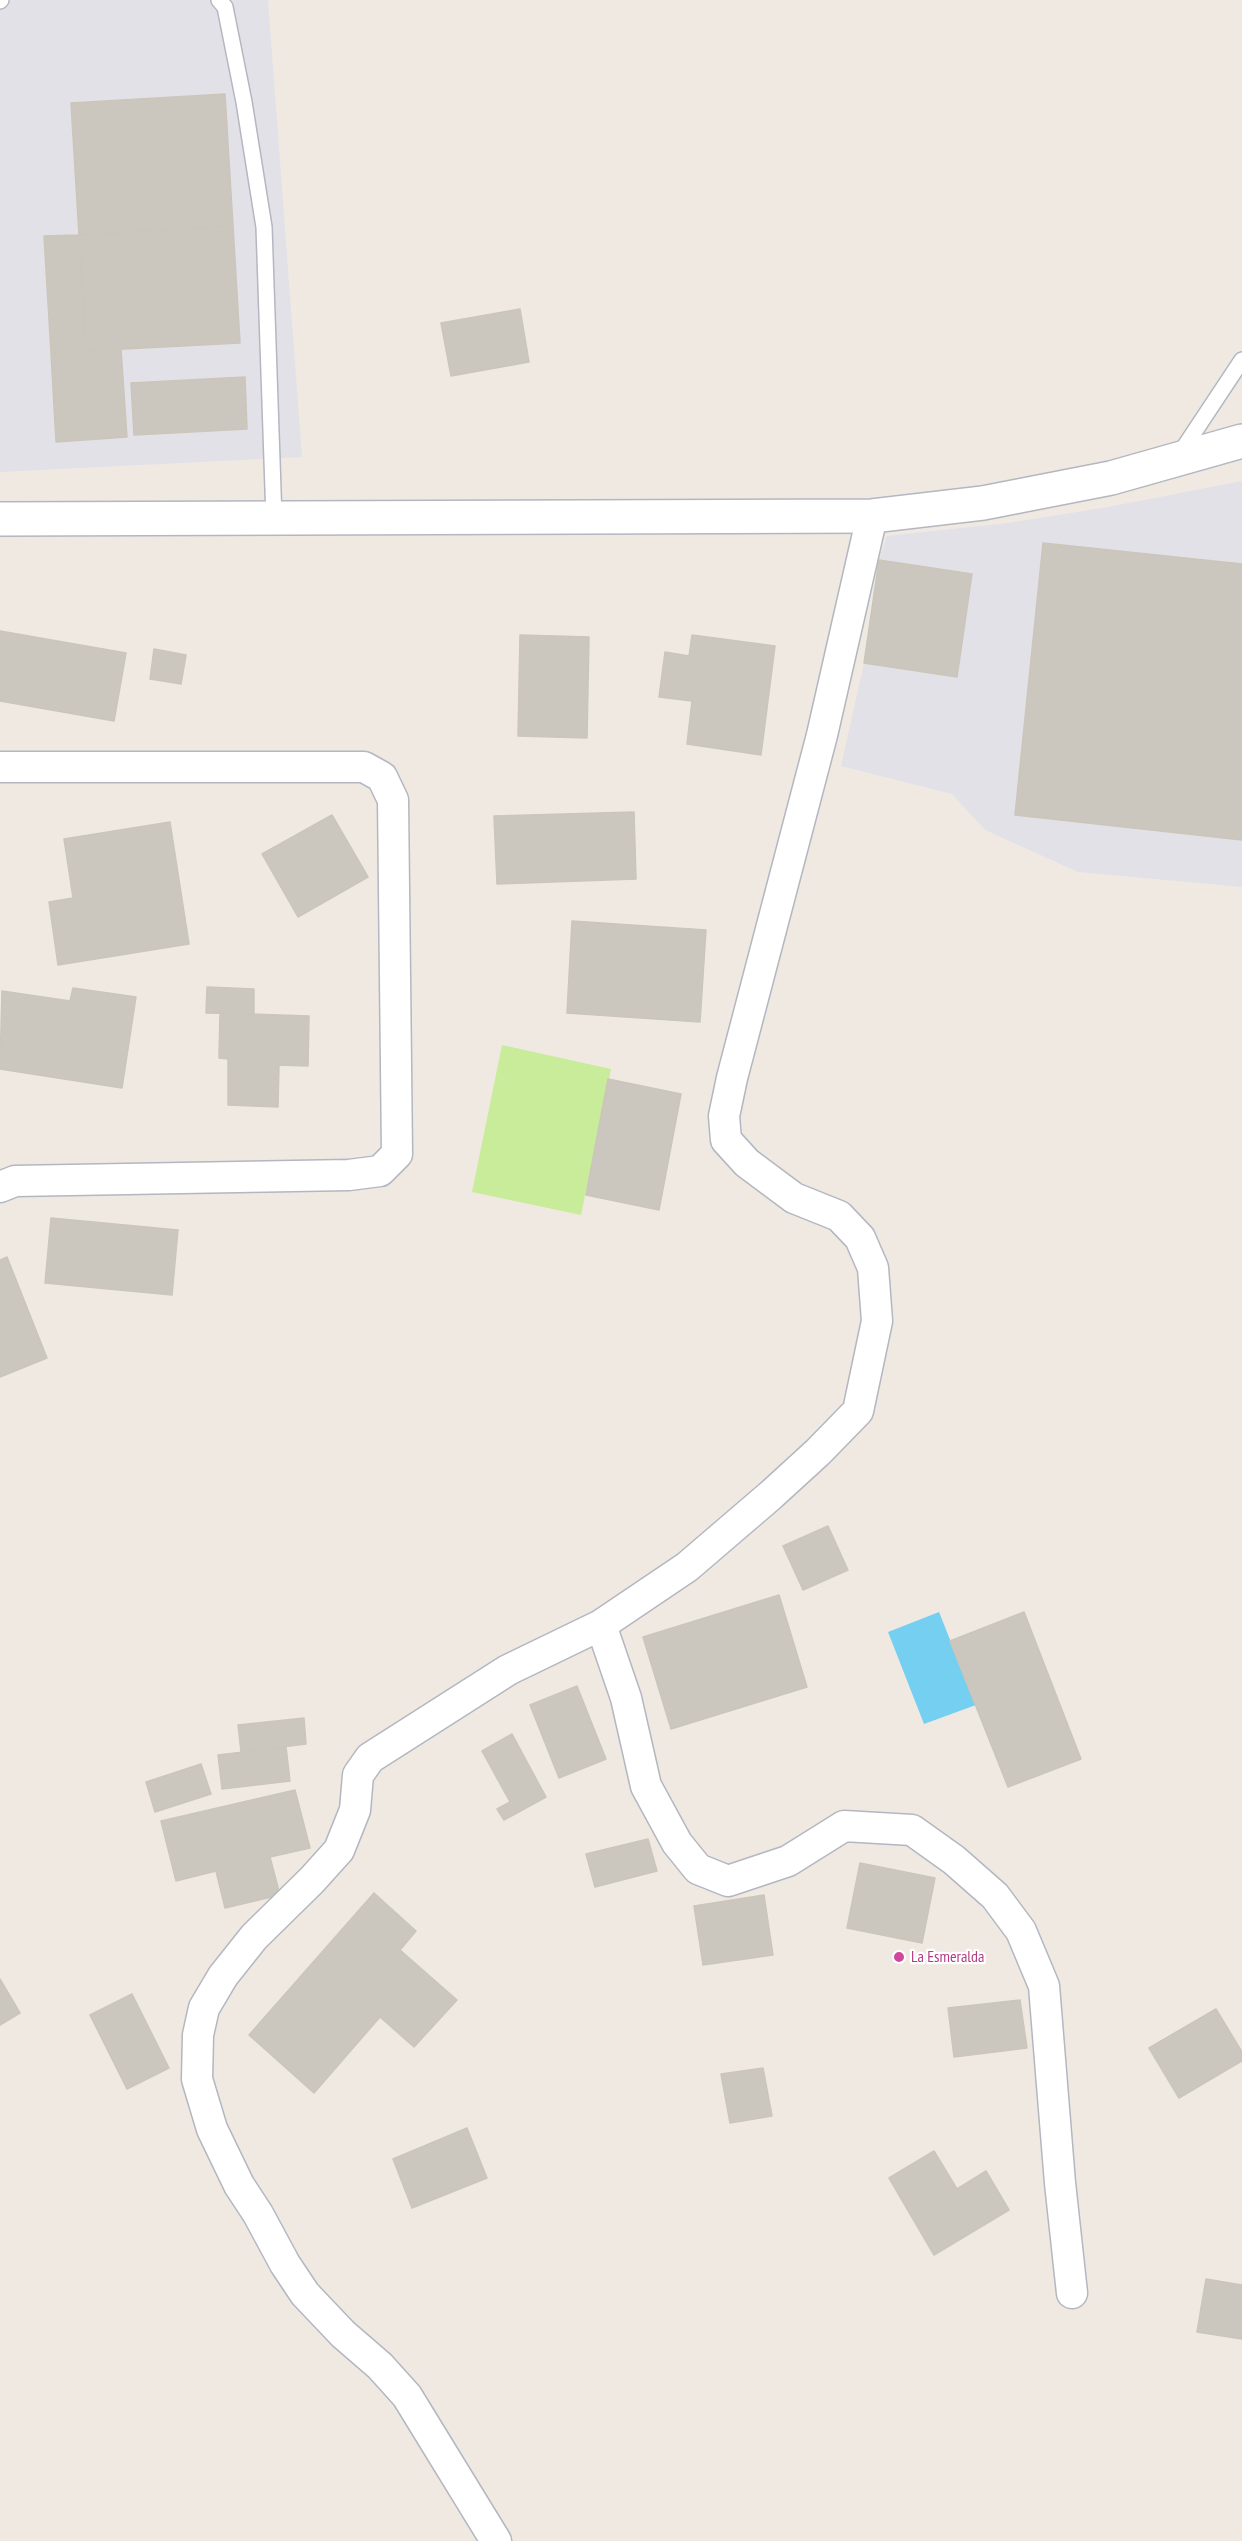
<!DOCTYPE html>
<style>
body{margin:0}
canvas{display:block;background:#efe9e1}
</style>
<canvas width="1242" height="2541"></canvas>
<script>
const ctx = document.querySelector('canvas').getContext('2d');
ctx.lineJoin = 'round';
function fill(path, color) { ctx.fillStyle = color; ctx.fill(path, 'evenodd'); }
const poly = rows => new Path2D(rows.map(r => 'M' + r).join(''));
function trace(path, color, width, dash) { ctx.strokeStyle = color; ctx.lineWidth = width; ctx.lineCap = dash ? 'butt' : 'round'; ctx.setLineDash(dash || []); ctx.stroke(path); }
function write(font, color, halo, rows, align = 'center') {
  ctx.font = font + ' "PT Sans Narrow",sans-serif'; ctx.lineWidth = 4.5; ctx.setLineDash([]); ctx.textBaseline = 'middle'; ctx.strokeStyle = halo; ctx.fillStyle = color; for (const [text, x, y, turn = 0] of rows) {
    ctx.save(); ctx.translate(x, y); ctx.rotate((+turn || 0) * Math.PI / 180); ctx.textAlign = isNaN(turn) ? turn : align; if (halo) ctx.strokeText(text, 0, 0); ctx.fillText(text, 0, 0); ctx.restore();
  }
}
const industrial = poly([
 [0,0,268,0,302,457,0,472],
 [1242,481,1242,887,1078,872,985,830,952,794,841,766,864,663,879,560,887,536,1008,523,1108,507]
]);
const pitch = poly([
 [502,1045,611,1069,581,1215,472,1192]
]);
const water = poly([
 [939,1612,976,1705,924,1724,888,1632]
]);
const building = poly([
 [225,94,233,226,79,235,71,103,225,94],
 [233,226,240,343,86,351,79,235,233,226],
 [79,235,86,351,51,353,44,236,79,235],
 [520,309,529,362,451,376,441,323,520,309],
 [121,349,127,437,56,442,51,353,121,349],
 [245,377,247,429,134,435,131,383,245,377],
 [1043,543,1242,564,1242,840,1015,815,1043,543],
 [879,560,972,574,957,677,864,663,879,560],
 [0,631,126,653,114,721,0,701,0,631],
 [520,635,589,637,587,738,518,736,520,635],
 [692,635,775,646,761,755,687,744,692,701,659,697,665,652,689,656,692,635],
 [154,649,186,655,181,684,150,679,154,649],
 [634,812,636,879,497,884,494,816,634,812],
 [332,815,368,877,298,917,262,854,332,815],
 [170,822,189,944,58,965,49,902,73,898,64,839,170,822],
 [572,921,706,930,700,1022,567,1013,572,921],
 [207,987,254,989,254,1014,206,1013,207,987],
 [73,988,136,997,122,1088,0,1069,2,991,70,1001,73,988],
 [220,1013,309,1016,308,1066,279,1065,278,1107,228,1105,228,1059,219,1058,220,1013],
 [608,1079,681,1094,659,1210,586,1195,608,1079],
 [51,1218,178,1230,172,1295,45,1283,51,1218],
 [7,1257,47,1358,0,1377,0,1260,7,1257],
 [828,1526,848,1570,803,1590,783,1546,828,1526],
 [779,1595,807,1687,671,1729,643,1637,779,1595],
 [1024,1612,1081,1759,1008,1787,950,1641,1024,1612],
 [577,1686,606,1759,559,1778,530,1705,577,1686],
 [304,1718,306,1744,241,1752,238,1725,304,1718],
 [512,1734,546,1797,504,1820,497,1809,510,1802,482,1751,512,1734],
 [286,1747,290,1781,222,1789,218,1755,286,1747],
 [201,1764,211,1794,155,1812,146,1782,201,1764],
 [295,1790,310,1848,270,1857,280,1895,225,1908,216,1871,176,1881,161,1821,295,1790],
 [648,1839,657,1871,595,1887,586,1854,648,1839],
 [860,1863,935,1878,922,1943,847,1928,860,1863],
 [374,1893,416,1931,400,1950,457,2000,414,2047,380,2017,314,2093,249,2035,374,1893],
 [764,1895,773,1955,703,1965,694,1906,764,1895],
 [0,1979,20,2013,0,2025,0,1979],
 [132,1994,169,2068,127,2089,90,2015,132,1994],
 [1020,2000,1027,2048,954,2057,948,2008,1020,2000],
 [1216,2009,1242,2052,1242,2061,1179,2098,1149,2048,1216,2009],
 [763,2068,772,2116,730,2123,721,2074,763,2068],
 [467,2128,487,2178,412,2208,393,2159,467,2128],
 [934,2151,957,2189,986,2171,1009,2210,934,2255,889,2178,934,2151],
 [1206,2279,1242,2285,1242,2339,1197,2332,1206,2279]
]);
const lane = poly([
 [219,0,225,7,244,102,264,227,274,519],
 [0,1,1,0],
 [1179,455,1242,360]
]);
const street = poly([
 [0,767,364,767,382,777,393,800,397,1154,380,1171,349,1175,15,1181,0,1187],
 [601,1625,626,1698,646,1786,677,1843,698,1869,728,1881,788,1861,844,1826,912,1830,954,1860,995,1896,1021,1931,1044,1986,1060,2183,1072,2293],
 [496,2541,407,2396,380,2366,343,2334,305,2294,285,2264,258,2214,239,2185,212,2129,197,2079,198,2035,204,2008,223,1976,254,1937,312,1880,339,1850,355,1810,358,1775,370,1758,508,1670,601,1625,687,1567,771,1495,818,1452,858,1411,877,1321,873,1268,860,1238,839,1216,794,1198,747,1163,726,1140,724,1116,732,1078,822,735,872,516]
]);
const secondary = poly([
 [0,519,872,516,983,503,1111,478,1242,441]
]);
const markers = [
 [899,1957,6,"#d1479c"]
];
const hotelNames = [
 ["La Esmeralda",911,1957]
];
fill(industrial, '#e3e1e8');
fill(pitch, '#c9ec9a');
fill(water, '#75cff0');
fill(building, '#cbc7bf');
trace(building, '#cbc5ba', 1.5);
trace(lane, '#b4b7c1', 18);
trace(street, '#b4b7c1', 33);
trace(secondary, '#b4b7c1', 36);
trace(lane, '#fff', 15);
trace(street, '#fff', 30);
trace(secondary, '#fff', 33);
for (const [x, y, r, color] of markers) { const dot = new Path2D(); dot.arc(x, y, r, 0, 2 * Math.PI); ctx.fillStyle = color; ctx.fill(dot); trace(dot, '#fff', 2); }
write('16px', '#b23c85', '#fff', hotelNames, 'left');
</script>
